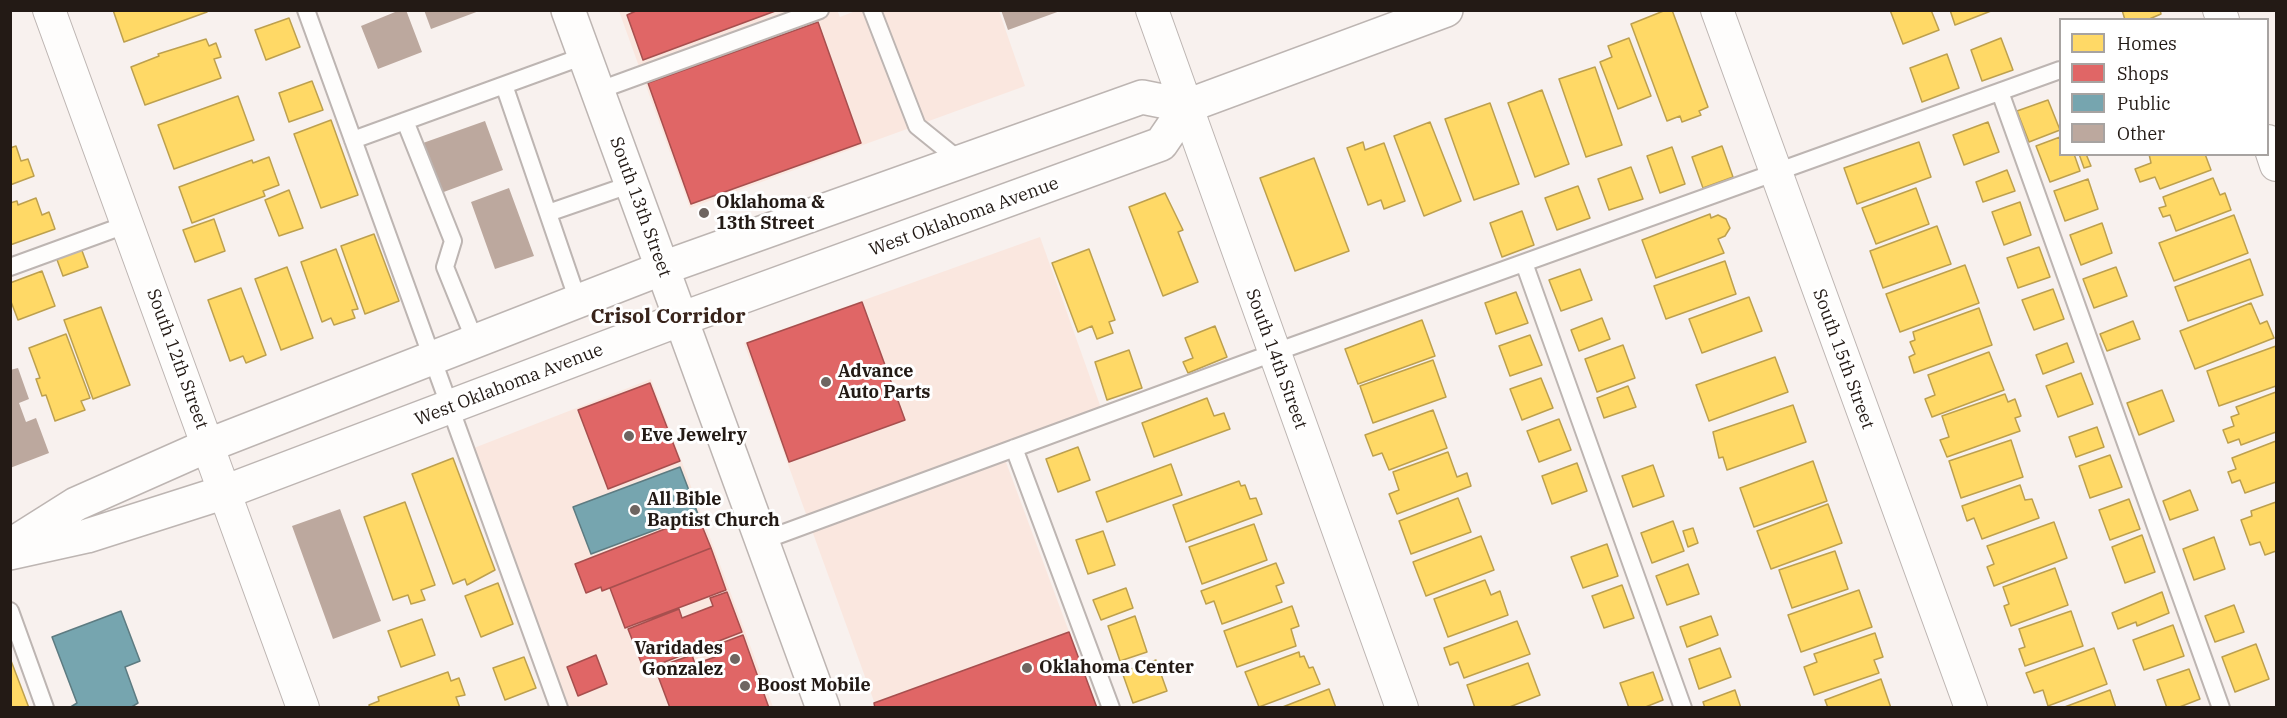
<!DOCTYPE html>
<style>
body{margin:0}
#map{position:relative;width:2287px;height:718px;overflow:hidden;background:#f8f1ee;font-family:"IBM Plex Serif",serif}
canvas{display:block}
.frame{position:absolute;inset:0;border:12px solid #231a15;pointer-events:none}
.legend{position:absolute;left:2059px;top:18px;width:210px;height:138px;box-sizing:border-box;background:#fff;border:2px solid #a7a3a1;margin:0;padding:8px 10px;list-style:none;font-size:18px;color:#231a15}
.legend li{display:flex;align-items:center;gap:12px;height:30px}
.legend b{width:30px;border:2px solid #a7a3a1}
</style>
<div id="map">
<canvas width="2287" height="718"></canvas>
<div class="frame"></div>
<ul class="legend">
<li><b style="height:16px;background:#ffd966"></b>Homes</li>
<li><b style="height:16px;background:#e06666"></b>Shops</li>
<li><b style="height:16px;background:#76a5af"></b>Public</li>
<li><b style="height:16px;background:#bca89e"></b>Other</li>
</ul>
</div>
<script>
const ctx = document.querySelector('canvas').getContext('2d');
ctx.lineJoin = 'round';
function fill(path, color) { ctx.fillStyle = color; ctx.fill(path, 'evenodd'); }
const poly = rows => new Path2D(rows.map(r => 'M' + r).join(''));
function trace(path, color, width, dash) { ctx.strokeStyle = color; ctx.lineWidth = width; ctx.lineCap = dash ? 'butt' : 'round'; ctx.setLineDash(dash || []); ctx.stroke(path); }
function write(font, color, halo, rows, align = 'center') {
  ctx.font = font + ' "IBM Plex Serif",serif'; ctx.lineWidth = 6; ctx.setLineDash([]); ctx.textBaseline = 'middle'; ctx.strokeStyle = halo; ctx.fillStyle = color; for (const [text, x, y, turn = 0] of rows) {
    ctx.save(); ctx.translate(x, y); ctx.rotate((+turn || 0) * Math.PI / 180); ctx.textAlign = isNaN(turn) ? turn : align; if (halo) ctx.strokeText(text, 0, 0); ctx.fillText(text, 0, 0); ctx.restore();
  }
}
const built = poly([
 [837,10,840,17,858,10,999,11,1025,86,690,208,619,11],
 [1040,237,1101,408,1000,446,1097,707,876,707,744,343],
 [651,379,773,707,567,707,474,448]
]);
const homes = poly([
 [113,10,206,10,207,12,124,42,113,10],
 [1666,10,1672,10,1708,107,1699,111,1701,115,1682,122,1680,116,1667,121,1631,24,1666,10],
 [1890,10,1931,10,1939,30,1903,44,1890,10],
 [1950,10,1991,10,1991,11,1955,25,1950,10],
 [2122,10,2160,10,2161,14,2147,20,2125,20,2122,10],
 [289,18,300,47,266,60,255,30,289,18],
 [1629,38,1651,96,1618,109,1600,62,1612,57,1608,46,1629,38],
 [2001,38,2013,70,1982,81,1971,50,2001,38],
 [206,39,209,46,216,43,221,57,214,59,221,78,145,105,131,67,159,56,158,54,206,39],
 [1947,54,1959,88,1922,102,1910,68,1947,54],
 [1595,67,1622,145,1586,157,1559,79,1595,67],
 [312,81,323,110,289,122,279,93,312,81],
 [1542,90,1569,164,1535,177,1508,103,1542,90],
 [238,96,254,140,174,169,158,125,238,96],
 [2048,100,2060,130,2029,142,2017,111,2048,100],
 [1490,103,1519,184,1474,200,1445,119,1490,103],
 [331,120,358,195,321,208,294,134,331,120],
 [1430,122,1461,201,1424,216,1394,136,1430,122],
 [1988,122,1999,152,1964,165,1953,135,1988,122],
 [2060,137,2060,154,2074,154,2080,171,2050,182,2036,146,2060,137],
 [1363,142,1365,150,1384,143,1405,201,1384,209,1381,200,1368,205,1347,148,1363,142],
 [1919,142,1931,177,1857,204,1844,168,1919,142],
 [16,146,21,161,28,159,34,176,10,185,10,148,16,146],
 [1722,146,1733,177,1703,188,1692,157,1722,146],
 [1672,147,1685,184,1660,193,1647,156,1672,147],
 [2079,154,2086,154,2091,166,2084,168,2079,154],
 [2205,154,2211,170,2160,189,2155,177,2140,182,2135,169,2151,163,2149,154,2205,154],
 [269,157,279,185,263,191,265,196,192,223,179,187,252,160,253,163,269,157],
 [1314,158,1349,251,1295,271,1260,178,1314,158],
 [1631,167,1643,199,1609,210,1598,179,1631,167],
 [2007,170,2015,191,1983,202,1976,182,2007,170],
 [2213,178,2220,195,2225,193,2231,210,2176,231,2170,215,2163,217,2159,208,2166,206,2163,197,2213,178],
 [2088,179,2098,209,2065,221,2054,191,2088,179],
 [1578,186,1590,218,1557,230,1545,198,1578,186],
 [1916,188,1929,224,1876,244,1862,208,1916,188],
 [289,190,303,228,279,236,265,200,289,190],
 [1165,193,1183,230,1178,232,1198,282,1163,296,1129,207,1165,193],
 [36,198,42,215,49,212,55,229,10,245,10,203,17,201,18,205,36,198],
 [2020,202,2031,235,2004,245,1992,212,2020,202],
 [1522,211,1534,245,1502,257,1490,223,1522,211],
 [1710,214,1711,218,1718,215,1726,219,1730,228,1725,236,1718,239,1724,253,1656,278,1642,240,1710,214],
 [2234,215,2248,253,2174,281,2159,243,2234,215],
 [214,219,225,251,195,262,183,230,214,219],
 [2102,223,2112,253,2081,265,2070,235,2102,223],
 [1937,226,1951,264,1883,288,1870,251,1937,226],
 [374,234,399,301,365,314,341,246,374,234],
 [2039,247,2050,277,2018,288,2007,258,2039,247],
 [81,248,88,267,63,276,56,257,81,248],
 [336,249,358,309,352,310,355,318,334,325,331,318,322,322,301,262,336,249],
 [1089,249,1115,320,1109,322,1113,333,1097,339,1092,326,1078,332,1052,263,1089,249],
 [2250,259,2263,295,2188,321,2175,287,2250,259],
 [1725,261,1736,294,1666,319,1654,286,1725,261],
 [1965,265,1979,303,1900,332,1886,294,1965,265],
 [287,267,313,338,281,350,255,279,287,267],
 [2116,267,2127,296,2094,308,2083,279,2116,267],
 [1580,269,1592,300,1561,311,1549,280,1580,269],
 [42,271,55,306,18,320,10,299,10,283,42,271],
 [241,288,266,355,246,363,243,356,230,361,208,300,241,288],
 [2053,289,2064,319,2034,330,2022,300,2053,289],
 [1516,292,1528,323,1496,334,1485,303,1516,292],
 [1749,297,1762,331,1702,353,1689,319,1749,297],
 [2251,303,2260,324,2267,321,2274,338,2195,369,2180,331,2251,303],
 [101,307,130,385,93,399,64,320,101,307],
 [1979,308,1992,345,1914,373,1909,357,1915,354,1910,342,1915,340,1913,332,1979,308],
 [1602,318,1610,339,1579,351,1571,330,1602,318],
 [1422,320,1435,356,1358,384,1345,349,1422,320],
 [2133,321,2140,339,2107,351,2100,334,2133,321],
 [1215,326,1227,357,1188,373,1183,362,1193,358,1185,338,1215,326],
 [66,334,90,398,81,401,85,410,55,421,46,395,42,396,36,379,40,378,29,348,66,334],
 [1530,335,1542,365,1510,376,1499,346,1530,335],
 [2067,343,2074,362,2043,374,2036,355,2067,343],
 [1623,345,1635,378,1597,392,1585,359,1623,345],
 [2276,346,2276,386,2219,406,2207,371,2276,346],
 [1129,350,1142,388,1107,400,1095,362,1129,350],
 [1989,352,2004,390,1932,417,1925,399,1935,395,1928,375,1989,352],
 [1775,357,1788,392,1709,421,1696,385,1775,357],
 [1433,360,1446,397,1373,423,1360,386,1433,360],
 [2081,373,2093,404,2058,417,2046,386,2081,373],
 [1541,378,1553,408,1522,420,1510,389,1541,378],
 [1628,386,1636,407,1604,418,1597,398,1628,386],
 [2162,390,2174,421,2139,435,2127,403,2162,390],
 [2276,392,2276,432,2241,445,2239,439,2228,443,2223,430,2234,426,2231,417,2239,414,2236,407,2276,392],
 [2005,394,2008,402,2015,399,2021,416,2015,418,2020,431,1947,457,1940,440,1949,437,1942,416,2005,394],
 [1207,398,1214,416,1224,413,1230,429,1154,457,1142,423,1207,398],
 [1793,405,1806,442,1727,470,1723,457,1719,458,1713,432,1793,405],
 [1433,410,1447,448,1389,470,1382,453,1373,456,1365,435,1433,410],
 [1559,419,1571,450,1539,462,1527,431,1559,419],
 [2097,427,2104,447,2076,457,2069,437,2097,427],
 [2011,440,2023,477,1961,498,1949,461,2011,440],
 [2276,441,2276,482,2245,493,2240,480,2232,483,2228,472,2236,469,2232,458,2276,441],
 [1078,447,1090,480,1058,492,1046,459,1078,447],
 [1448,452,1457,477,1467,473,1471,486,1397,514,1389,494,1399,490,1393,472,1448,452],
 [2110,455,2122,487,2090,498,2079,466,2110,455],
 [453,458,495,570,467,585,465,579,453,584,412,474,453,458],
 [1813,461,1827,501,1754,527,1740,488,1813,461],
 [1577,463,1587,491,1552,504,1542,476,1577,463],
 [1171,464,1182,495,1107,522,1096,492,1171,464],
 [1653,465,1664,496,1633,507,1622,476,1653,465],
 [1239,481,1241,486,1245,485,1250,499,1256,498,1262,514,1186,542,1173,505,1239,481],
 [2020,485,2025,500,2032,499,2039,518,1982,539,1974,518,1967,521,1962,506,2020,485],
 [2190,490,2198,510,2170,520,2163,501,2190,490],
 [1458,498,1471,532,1411,554,1399,521,1458,498],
 [2129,499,2140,529,2110,540,2099,510,2129,499],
 [405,502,435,585,421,590,425,600,411,604,408,595,393,600,364,517,405,502],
 [2276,502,2276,551,2265,555,2260,542,2250,545,2241,520,2252,516,2251,511,2276,502],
 [1828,504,1842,543,1771,569,1757,531,1828,504],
 [1673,521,1684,551,1652,563,1641,533,1673,521],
 [2054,522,2067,558,1994,586,1987,567,1994,564,1987,546,2054,522],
 [1254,524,1267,560,1202,584,1189,547,1254,524],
 [1693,528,1698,543,1688,547,1683,531,1693,528],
 [1103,531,1115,565,1088,574,1076,540,1103,531],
 [2142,535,2155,572,2125,583,2112,547,2142,535],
 [1481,536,1494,570,1426,596,1413,562,1481,536],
 [2214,537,2225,569,2194,580,2183,549,2214,537],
 [1607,544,1618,576,1583,588,1571,557,1607,544],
 [1835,551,1848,589,1792,608,1779,570,1835,551],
 [1276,563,1284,583,1276,586,1282,602,1222,624,1214,601,1206,604,1201,591,1276,563],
 [1688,564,1699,594,1667,605,1656,576,1688,564],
 [2055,568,2068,605,2011,626,2004,606,2009,604,2003,587,2055,568],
 [1485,580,1491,595,1500,591,1508,615,1448,637,1434,599,1485,580],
 [498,583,513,624,481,637,465,596,498,583],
 [1622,585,1634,618,1604,628,1592,596,1622,585],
 [1126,588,1133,608,1101,620,1093,600,1126,588],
 [1859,590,1872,627,1801,652,1788,615,1859,590],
 [2162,592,2169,613,2137,626,2136,622,2118,629,2112,613,2162,592],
 [2234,605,2244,632,2215,642,2205,616,2234,605],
 [1292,606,1299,626,1291,629,1296,646,1237,667,1224,631,1292,606],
 [2071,611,2083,646,2025,666,2019,649,2025,647,2019,629,2071,611],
 [1135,616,1147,652,1120,661,1108,626,1135,616],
 [1711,616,1718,635,1687,647,1680,627,1711,616],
 [422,619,435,655,401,667,388,631,422,619],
 [1517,621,1530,654,1464,678,1458,662,1450,665,1444,648,1517,621],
 [2173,625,2184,656,2144,670,2133,640,2173,625],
 [1875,633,1883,657,1874,660,1879,673,1814,695,1804,667,1817,662,1814,654,1875,633],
 [2256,644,2269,679,2235,692,2222,657,2256,644],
 [1720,648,1731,677,1699,689,1689,659,1720,648],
 [2094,648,2107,684,2048,706,2043,690,2034,693,2026,673,2094,648],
 [1299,652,1300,657,1304,656,1309,668,1313,667,1320,684,1259,707,1245,672,1299,652],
 [524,657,536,688,505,700,493,668,524,657],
 [10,658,29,708,10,708,10,658],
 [1156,660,1167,691,1133,703,1122,672,1156,660],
 [1528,663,1540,695,1507,708,1475,708,1467,685,1528,663],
 [2189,669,2200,699,2177,708,2167,708,2157,680,2189,669],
 [448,672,451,681,459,678,465,695,456,697,460,708,370,708,369,705,379,701,378,697,448,672],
 [1653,672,1663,700,1643,708,1629,708,1620,683,1653,672],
 [1881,679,1891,708,1828,708,1825,700,1881,679],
 [1329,689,1336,708,1280,708,1329,689],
 [1735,690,1741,708,1705,708,1703,702,1735,690],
 [2110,690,2116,708,2062,708,2110,690]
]);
const shops = poly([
 [638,10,778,10,643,60,627,15,638,10],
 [818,22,861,143,691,204,648,83,818,22],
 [862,302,905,420,789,462,747,343,862,302],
 [650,383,680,461,608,489,578,410,650,383],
 [698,516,711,548,602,591,601,587,586,593,575,564,698,516],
 [711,548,726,590,625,628,610,588,711,548],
 [727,592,742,632,644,670,628,629,679,609,682,618,713,606,710,598,727,592],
 [1069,632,1097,708,875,708,874,703,1069,632],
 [743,635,769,708,670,708,655,668,692,655,695,664,715,657,711,647,743,635],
 [596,655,607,684,578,696,567,667,596,655]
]);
const public = poly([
 [680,467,698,514,591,554,573,507,680,467],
 [121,611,140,661,125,667,138,703,130,708,69,708,77,703,52,637,121,611]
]);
const building = poly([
 [400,10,406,10,422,52,378,69,361,26],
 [424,10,479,10,479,11,431,29],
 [1001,10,1060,10,1060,11,1008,30],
 [485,121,503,170,441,193,423,143],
 [509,188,534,256,495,269,471,202],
 [18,368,29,399,19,403,26,422,36,418,49,453,10,468,10,370],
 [340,509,381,621,333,639,292,526]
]);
const lane = poly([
 [306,10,559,708],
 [872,10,917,126,959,160],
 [504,85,578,301],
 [597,91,820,10],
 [2000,92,2221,708],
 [405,121,453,241,445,267,475,341],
 [353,140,584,56],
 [548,213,632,184],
 [1524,263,1683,708],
 [10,267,128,224],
 [1014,448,1111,708],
 [762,541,1273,353,2060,70],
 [10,611,45,708]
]);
const street = poly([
 [49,10,303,708],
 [1152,10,1402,708],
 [1717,10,1971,708],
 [2219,10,2223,20],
 [2268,141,2276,165]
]);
const secondary = poly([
 [568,10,823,708],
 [11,545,76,504,209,445,663,268,1142,97,1187,106],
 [10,553,87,536,225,492,681,319,1161,144,1187,106,1446,10]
]);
const markers = [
 [704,213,6,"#6e6561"],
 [826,382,6,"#6e6561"],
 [629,436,6,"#6e6561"],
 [635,510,6,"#6e6561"],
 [735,659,6,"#6e6561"],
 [1027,668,6,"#6e6561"],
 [745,686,6,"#6e6561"]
];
const poiNames = [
 ["Oklahoma &",716,203],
 ["13th Street",716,224],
 ["Advance",838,372],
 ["Auto Parts",838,393],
 ["Eve Jewelry",641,436],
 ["All Bible",647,500],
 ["Baptist Church",647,521],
 ["Varidades",723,649,"right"],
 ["Gonzalez",723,670,"right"],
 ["Oklahoma Center",1039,668],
 ["Boost Mobile",757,686]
];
const streetNames = [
 ["South 13th Street",640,207,70],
 ["West Oklahoma Avenue",964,217,-20],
 ["South 12th Street",177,359,70],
 ["South 14th Street",1276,359,70],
 ["South 15th Street",1843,359,70],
 ["West Oklahoma Avenue",509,385,-21]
];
const quarterNames = [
 ["Crisol Corridor",668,317]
];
fill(built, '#fae7df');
fill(homes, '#ffd966');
trace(homes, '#bda04e', 1.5);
fill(shops, '#e06666');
trace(shops, '#a74f4e', 1.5);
fill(public, '#76a5af');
trace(public, '#5d7b81', 1.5);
fill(building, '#bca89e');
trace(lane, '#bdb5b2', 20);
trace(street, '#bdb5b2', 34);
trace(secondary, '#bdb5b2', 36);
trace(lane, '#fefdfc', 16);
trace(street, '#fefdfc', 32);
trace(secondary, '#fefdfc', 33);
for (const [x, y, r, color] of markers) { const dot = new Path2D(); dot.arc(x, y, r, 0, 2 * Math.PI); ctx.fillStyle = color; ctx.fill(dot); trace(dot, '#fff', 2); }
write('bold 18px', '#231a15', '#fff', poiNames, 'left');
write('18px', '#231a15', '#fff', streetNames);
write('bold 21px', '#39241b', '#fff', quarterNames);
</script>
